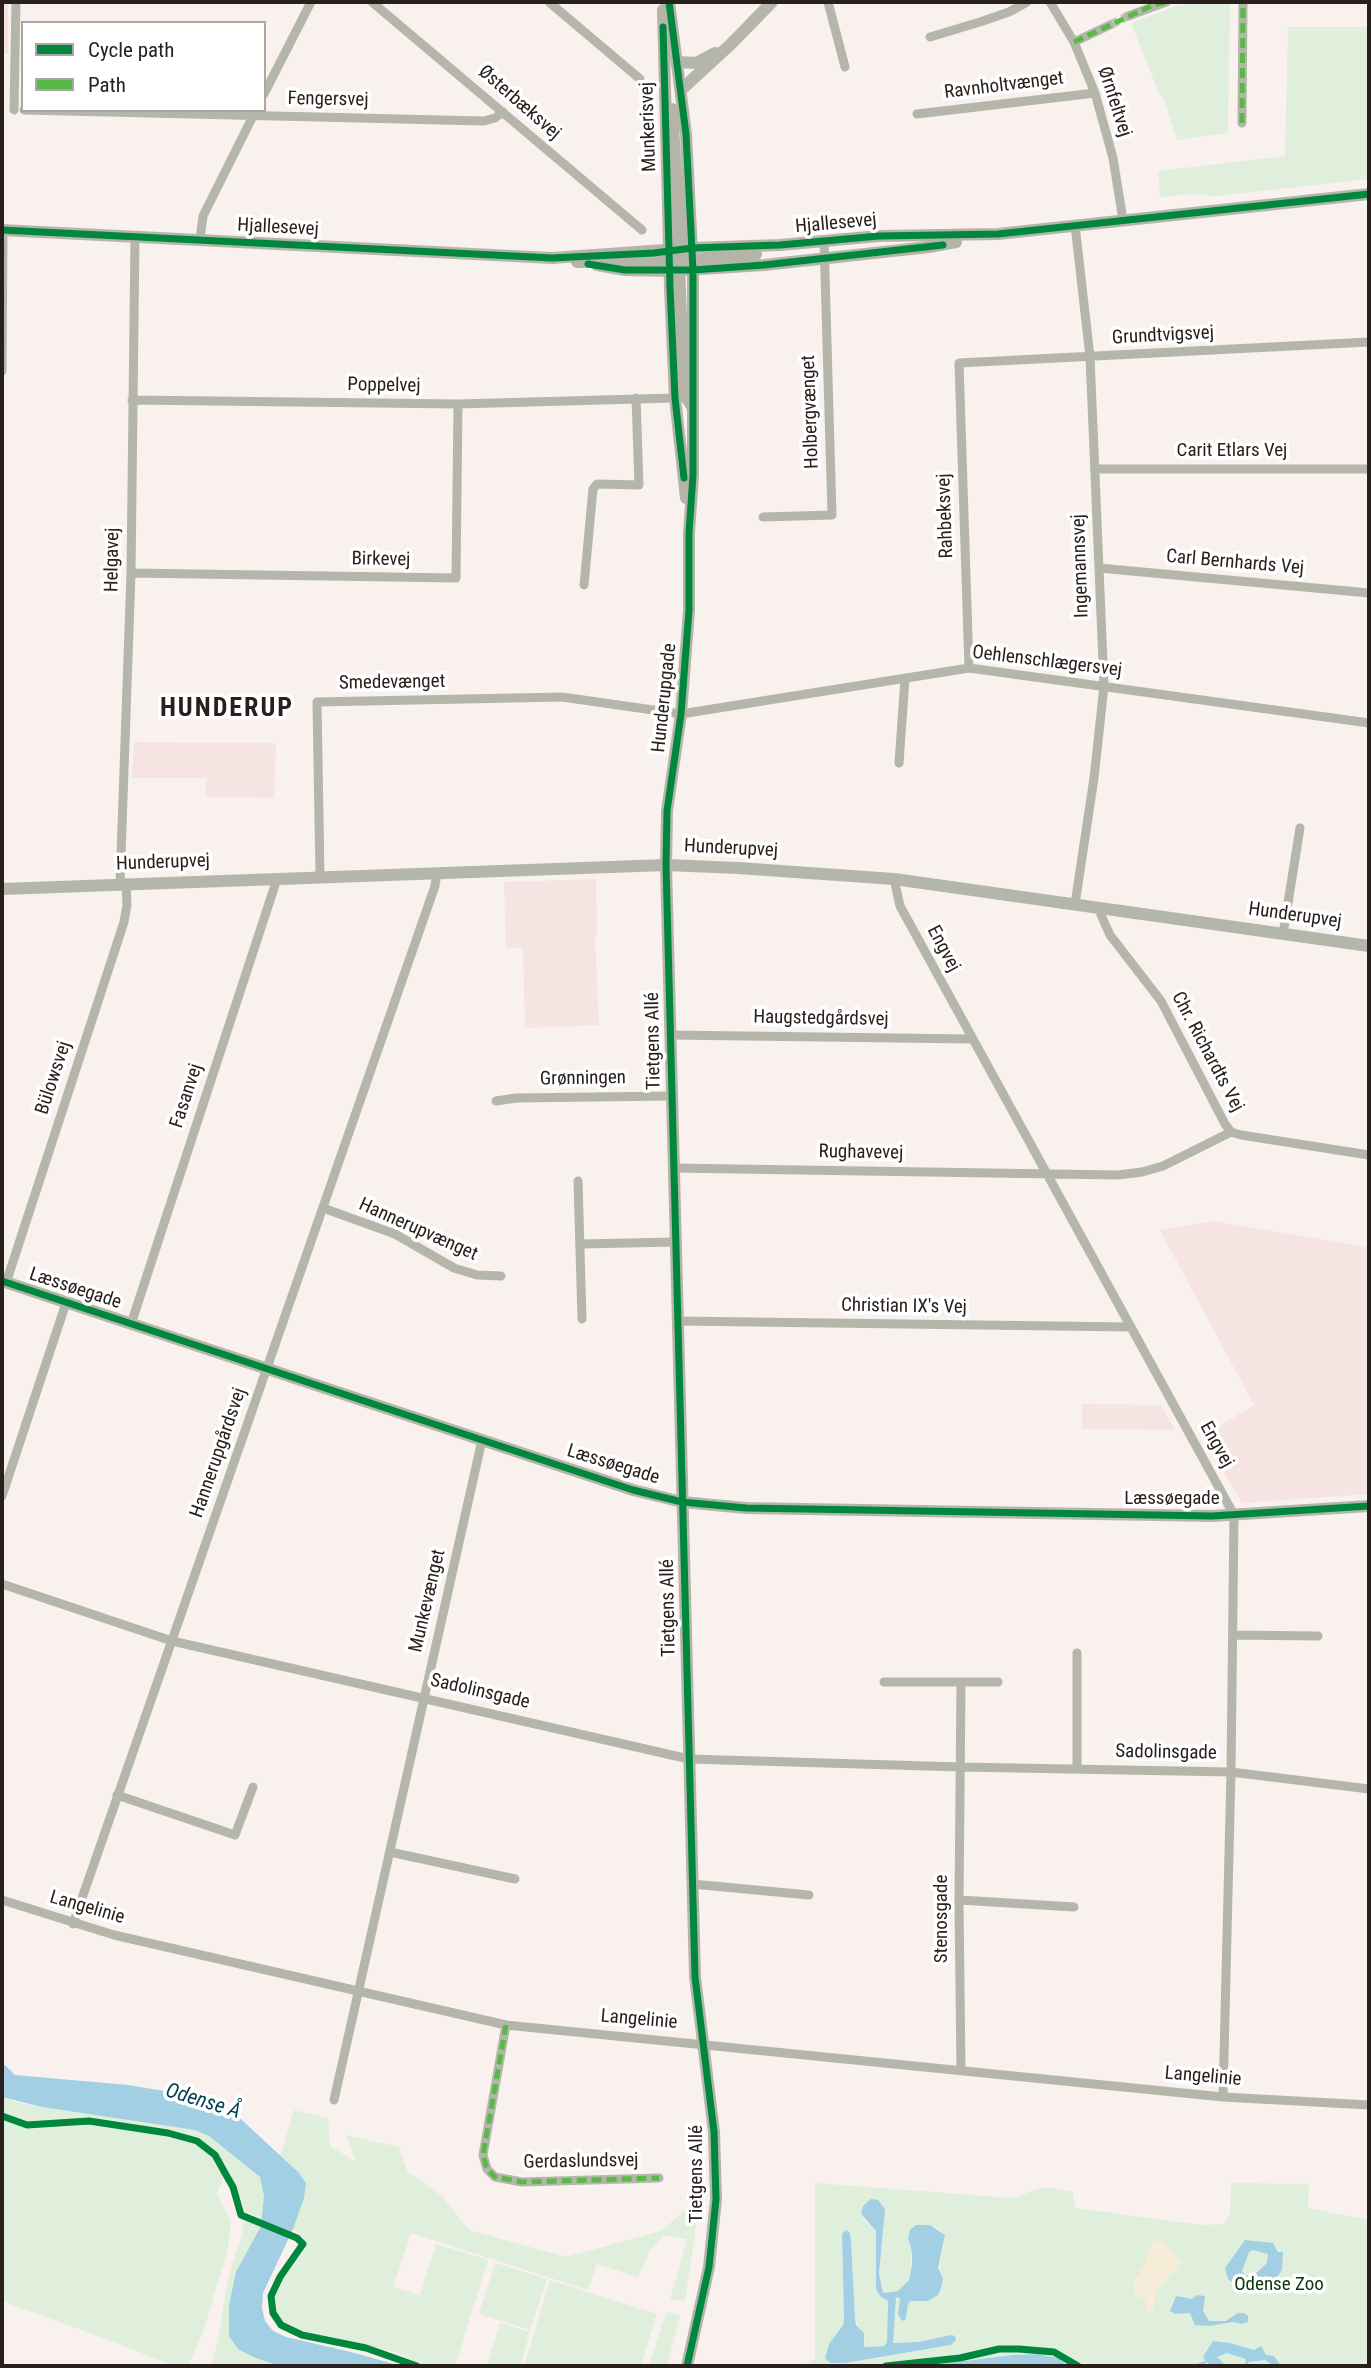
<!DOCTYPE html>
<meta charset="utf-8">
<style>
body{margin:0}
#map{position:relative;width:1371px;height:2368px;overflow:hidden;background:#f8f1ee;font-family:"Roboto Condensed",sans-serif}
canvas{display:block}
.frame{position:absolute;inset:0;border:4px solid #28201c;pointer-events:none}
.legend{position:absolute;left:21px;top:21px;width:245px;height:91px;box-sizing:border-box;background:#fff;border:2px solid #a9a6a4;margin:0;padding:9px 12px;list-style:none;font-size:21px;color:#28201c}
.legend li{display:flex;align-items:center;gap:14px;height:35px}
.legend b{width:35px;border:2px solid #a9a6a4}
</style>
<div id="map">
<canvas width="1371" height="2368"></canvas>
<div class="frame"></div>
<ul class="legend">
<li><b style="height:9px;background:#00873e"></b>Cycle path</li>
<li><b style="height:9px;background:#58b947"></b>Path</li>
</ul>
</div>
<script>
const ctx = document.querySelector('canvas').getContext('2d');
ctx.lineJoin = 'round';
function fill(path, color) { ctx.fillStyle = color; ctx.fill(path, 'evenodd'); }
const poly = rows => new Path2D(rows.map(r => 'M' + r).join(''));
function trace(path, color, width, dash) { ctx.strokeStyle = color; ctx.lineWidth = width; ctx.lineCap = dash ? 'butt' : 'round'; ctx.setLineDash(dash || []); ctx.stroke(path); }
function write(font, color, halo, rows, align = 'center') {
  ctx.font = font + ' "Roboto Condensed",sans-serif'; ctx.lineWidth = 7; ctx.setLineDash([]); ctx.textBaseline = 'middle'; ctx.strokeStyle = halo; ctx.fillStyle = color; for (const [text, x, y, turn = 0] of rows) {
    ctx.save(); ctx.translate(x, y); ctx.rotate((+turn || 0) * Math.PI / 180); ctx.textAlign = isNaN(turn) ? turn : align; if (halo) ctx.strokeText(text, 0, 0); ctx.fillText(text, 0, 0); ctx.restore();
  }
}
const education = poly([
 [2,2,8,2,8,54,2,54],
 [134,742,276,743,274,798,206,797,206,778,132,778],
 [596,879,597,936,595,937,599,1025,525,1028,523,948,506,947,504,882],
 [1213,1221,1369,1247,1369,1494,1242,1503,1203,1436,1254,1405,1160,1230],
 [1082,1404,1161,1405,1175,1430,1082,1429]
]);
const green = poly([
 [1207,2,1230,2,1228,133,1177,140,1163,96,1160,96,1131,23,1177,6],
 [1288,27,1369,27,1369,179,1215,196,1195,194,1160,197,1158,171,1285,156],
 [2,2097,23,2104,195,2130,209,2136,260,2177,264,2196,262,2219,245,2211,230,2173,214,2150,224,2176,217,2193,231,2221,228,2248,203,2332,188,2366,173,2366,122,2345,2,2301],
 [294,2110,328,2118,330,2146,356,2162,346,2135,399,2147,407,2171,442,2196,469,2230,566,2257,661,2231,691,2205,696,2216,695,2235,685,2301,670,2300,687,2239,664,2235,649,2252,638,2277,597,2264,588,2290,411,2233,393,2287,420,2295,436,2244,488,2260,456,2363,463,2366,426,2366,395,2352,289,2328,276,2315,274,2296,280,2283,303,2253,305,2239,293,2229,304,2198,299,2173,280,2157],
 [815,2183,1013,2198,1043,2187,1073,2192,1075,2208,1201,2225,1224,2224,1230,2214,1231,2183,1309,2184,1308,2208,1369,2220,1369,2366,1068,2366,1036,2354,1012,2355,925,2366,802,2366,815,2358],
 [878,2200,883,2233,879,2274,883,2293,898,2291,909,2280,912,2252,908,2238,916,2225,930,2225,941,2230,945,2242,938,2271,928,2301,910,2301,908,2304,907,2316,898,2314,900,2298,896,2297,894,2299,893,2343,919,2342,951,2335,955,2342,951,2345,845,2363,825,2358,829,2344,843,2325,844,2320,842,2234,850,2233,855,2319,865,2341,864,2347,887,2345,888,2301,876,2289,876,2231,863,2219],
 [248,2221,261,2226,236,2273,229,2305,229,2336,239,2349,253,2357,279,2366,211,2366,218,2340,228,2278,242,2235,243,2223],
 [495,2263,547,2279,530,2330,479,2314],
 [550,2280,657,2314,641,2366,524,2366],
 [666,2312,680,2315,667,2366,649,2366],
 [500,2323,530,2332,520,2366,487,2366]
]);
const sand = poly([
 [1161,2239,1182,2262,1160,2287,1155,2298,1153,2312,1146,2311,1146,2300,1136,2297,1132,2288,1136,2277,1140,2276,1140,2270,1147,2261,1145,2258,1152,2243]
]);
const water = poly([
 [2,2062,15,2075,128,2085,194,2096,213,2101,230,2109,299,2173,306,2183,304,2198,293,2229,263,2293,262,2308,265,2321,273,2331,286,2337,351,2352,401,2366,279,2366,253,2357,238,2349,229,2336,229,2305,236,2272,261,2226,264,2196,260,2177,209,2136,195,2130,42,2107,2,2097],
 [871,2199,878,2200,885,2209,879,2274,883,2293,898,2291,909,2280,912,2264,912,2252,908,2238,910,2230,916,2225,930,2225,945,2235,938,2268,943,2279,940,2291,938,2295,928,2301,910,2301,908,2304,906,2319,902,2321,898,2314,900,2298,896,2297,893,2343,919,2342,951,2335,955,2336,956,2340,951,2345,845,2363,830,2363,825,2358,829,2344,843,2325,844,2320,842,2234,846,2230,850,2233,851,2241,855,2319,856,2325,864,2333,864,2347,884,2346,887,2342,888,2301,880,2296,876,2289,876,2231,861,2214,863,2206],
 [1245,2240,1273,2243,1278,2252,1283,2252,1282,2269,1277,2278,1279,2284,1276,2286,1255,2290,1243,2289,1228,2279,1225,2268],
 [1253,2250,1268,2254,1267,2263,1252,2277,1245,2275,1242,2271,1249,2252],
 [1197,2295,1205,2296,1203,2311,1209,2321,1226,2321,1238,2313,1244,2313,1248,2316,1248,2322,1242,2324,1233,2322,1210,2326,1195,2325,1190,2313,1175,2314,1170,2311,1176,2296,1192,2299],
 [1213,2341,1230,2343,1254,2350,1261,2346,1266,2355,1274,2356,1281,2366,1274,2366,1265,2360,1249,2362,1247,2365,1245,2364,1246,2359,1227,2353,1217,2357,1226,2366,1210,2366,1203,2357],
 [1036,2354,1058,2358,1068,2366,925,2366,1012,2355]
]);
const stream = poly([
 [1196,2366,1205,2362]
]);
const minorTunnel = poly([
 [1110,25,1128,16]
]);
const minor = poly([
 [372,2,642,230],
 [549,2,640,79],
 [828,2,845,67],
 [1050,2,1074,42,1095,93,1113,158,1123,220],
 [1128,16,1166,2],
 [930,37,980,22,1009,12,1027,2],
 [1074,42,1110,25],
 [264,94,311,2],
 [14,110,16,2],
 [24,110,484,121,495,118,503,112],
 [917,114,1095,93],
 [1242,123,1243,2],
 [1075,225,1090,357,1104,686,1094,778,1075,904],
 [200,239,203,216,255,112],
 [2,371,3,230],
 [132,400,458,404,675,398],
 [1095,469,1369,469],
 [763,517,832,515,824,240],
 [1099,568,1369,593],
 [131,573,456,578,458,404],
 [584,585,593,489,597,484,639,485,636,398],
 [969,668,959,363,1369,342],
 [899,763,905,678],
 [320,877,317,702,562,697,681,714,969,668,1369,723],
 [894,879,900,906,1234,1515,1231,1772,1223,2097],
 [120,883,131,573,135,237],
 [1102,908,1101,915,1110,935,1161,1001,1225,1124,1231,1132,1241,1135,1369,1155],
 [1283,934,1300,828],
 [670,1035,971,1039],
 [496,1101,516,1098,671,1096],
 [673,1168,1118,1175,1142,1172,1163,1166,1231,1132],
 [578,1181,582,1319],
 [323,1208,395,1234,454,1268,477,1275,501,1276],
 [580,1244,676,1242],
 [6,1283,124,922,127,905,126,883],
 [677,1321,1131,1327],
 [131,1324,277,879],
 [2,1496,66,1303],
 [2,1584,172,1641,689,1759,961,1767,1231,1772,1369,1789],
 [1233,1635,1318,1636],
 [884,1682,998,1682],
 [961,1682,959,1904,961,2070],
 [1077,1769,1077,1653],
 [117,1795,235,1835,253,1787],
 [390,1852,515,1879],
 [692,1884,809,1895],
 [2,1900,114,1935,506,2025,1223,2097,1369,2105],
 [959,1900,1074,1907],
 [73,1924,435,886,437,873],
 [506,2025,483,2155,487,2169,495,2177,522,2182,659,2178],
 [334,2100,482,1440]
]);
const tertiary = poly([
 [678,62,696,63,715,53],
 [682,89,731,44,772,2],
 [2,230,552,258,679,249],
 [597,265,625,270,669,271],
 [2,889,666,865,738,868,894,879,1369,946],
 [2,1281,633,1490,682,1502,746,1508,1212,1516,1369,1506]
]);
const secondary = poly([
 [669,2,686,134,693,270,693,475,689,533,689,610,681,714,667,811,666,865,695,1977,714,2132,716,2199,709,2267,687,2366],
 [663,10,670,287,675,398,686,498],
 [672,109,681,256,684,264,693,270],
 [692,248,780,245,879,236,998,234,1369,194],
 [577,262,676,260],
 [684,262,756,254],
 [679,264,684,394,693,408],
 [669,271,764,265,929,247,956,242]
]);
const quiet = poly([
 [1074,42,1153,5,1166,2],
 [1242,123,1243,2],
 [506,2025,483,2155,487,2169,495,2177,522,2182,659,2178]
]);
const cycleway = poly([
 [669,2,686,134,693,270,693,475,689,533,689,610,681,714,667,811,666,865,695,1977,714,2132,716,2199,709,2267,687,2366],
 [663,27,670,287,675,398,684,478],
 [2,230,552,258,654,253,692,248,780,245,879,236,998,234,1369,194],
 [588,264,625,270,693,270,764,265,943,245],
 [2,1281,633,1490,682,1502,746,1508,1212,1516,1369,1506],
 [2,2116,27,2125,89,2121,168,2133,197,2141,215,2155,225,2173,233,2187,241,2215,297,2238,303,2244,280,2277,271,2296,273,2313,281,2325,302,2335,366,2348,417,2366],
 [886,2366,960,2358,999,2349,1019,2349,1054,2352,1078,2366]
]);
const streetNames = [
 ["Ravnholtvænget",1004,86,-7],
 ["Fengersvej",328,100,1],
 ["Ørnfeltvej",1114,102,72],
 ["Østerbæksvej",519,103,41],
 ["Munkerisvej",649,127,-92],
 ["Hjallesevej",836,224,-5],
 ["Hjallesevej",278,228,3],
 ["Grundtvigsvej",1163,336,-3],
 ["Poppelvej",384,386,1],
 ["Holbergvænget",811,412,-92],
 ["Carit Etlars Vej",1232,451],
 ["Rahbeksvej",946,516,-92],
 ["Helgavej",113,560,-89],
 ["Birkevej",381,560,1],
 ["Carl Bernhards Vej",1235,563,5],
 ["Ingemannsvej",1081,566,-92],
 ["Oehlenschlægersvej",1047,662,7],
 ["Smedevænget",392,683,-1],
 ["Hunderupgade",665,698,-84],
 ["Hunderupvej",731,849,3],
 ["Hunderupvej",163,863,-2],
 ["Hunderupvej",1295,916,8],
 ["Engvej",943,949,62],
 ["Haugstedgårdsvej",821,1019,1],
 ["Tietgens Allé",654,1041,-91],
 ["Chr. Richardts Vej",1207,1052,62],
 ["Bülowsvej",54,1078,-72],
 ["Grønningen",583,1079,-1],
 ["Fasanvej",187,1096,-72],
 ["Rughavevej",861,1153,1],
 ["Hannerupvænget",418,1230,24],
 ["Læssøegade",75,1289,18],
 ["Christian IX's Vej",904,1307,1],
 ["Engvej",1216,1445,61],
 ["Hannerupgårdsvej",219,1453,-71],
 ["Læssøegade",613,1465,17],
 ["Læssøegade",1172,1499],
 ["Munkevænget",428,1601,-77],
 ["Tietgens Allé",669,1608,-91],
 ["Sadolinsgade",480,1692,13],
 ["Sadolinsgade",1166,1753,1],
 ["Langelinie",87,1908,16],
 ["Stenosgade",942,1919,-90],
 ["Langelinie",639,2020,5],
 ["Langelinie",1203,2077,5],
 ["Gerdaslundsvej",581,2162,-1],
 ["Tietgens Allé",697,2174,-90]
];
const parkNames = [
 ["Odense Zoo",1279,2285]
];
const waterNames = [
 ["Odense Å",203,2102,17]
];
const districtNames = [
 ["HUNDERUP",227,709]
];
fill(education, '#f6e4e2');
fill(green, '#e0efdb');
fill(sand, '#f5edd7');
fill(water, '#a2cfe4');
trace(stream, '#a2cfe4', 2.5);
trace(minorTunnel, '#cec7c4', 9, [9, 4.5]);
trace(minor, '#b4b6aa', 9);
trace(tertiary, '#b4b6aa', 12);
trace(secondary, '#b4b5a8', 12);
trace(quiet, '#58b947', 5, [10, 5]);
trace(cycleway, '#00873e', 7);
write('19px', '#28201c', '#fff', streetNames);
write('19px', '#063709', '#fff', parkNames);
write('italic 21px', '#003d53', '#fff', waterNames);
ctx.letterSpacing = '2px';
write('bold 26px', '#28201c', '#fff', districtNames);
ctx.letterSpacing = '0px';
</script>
